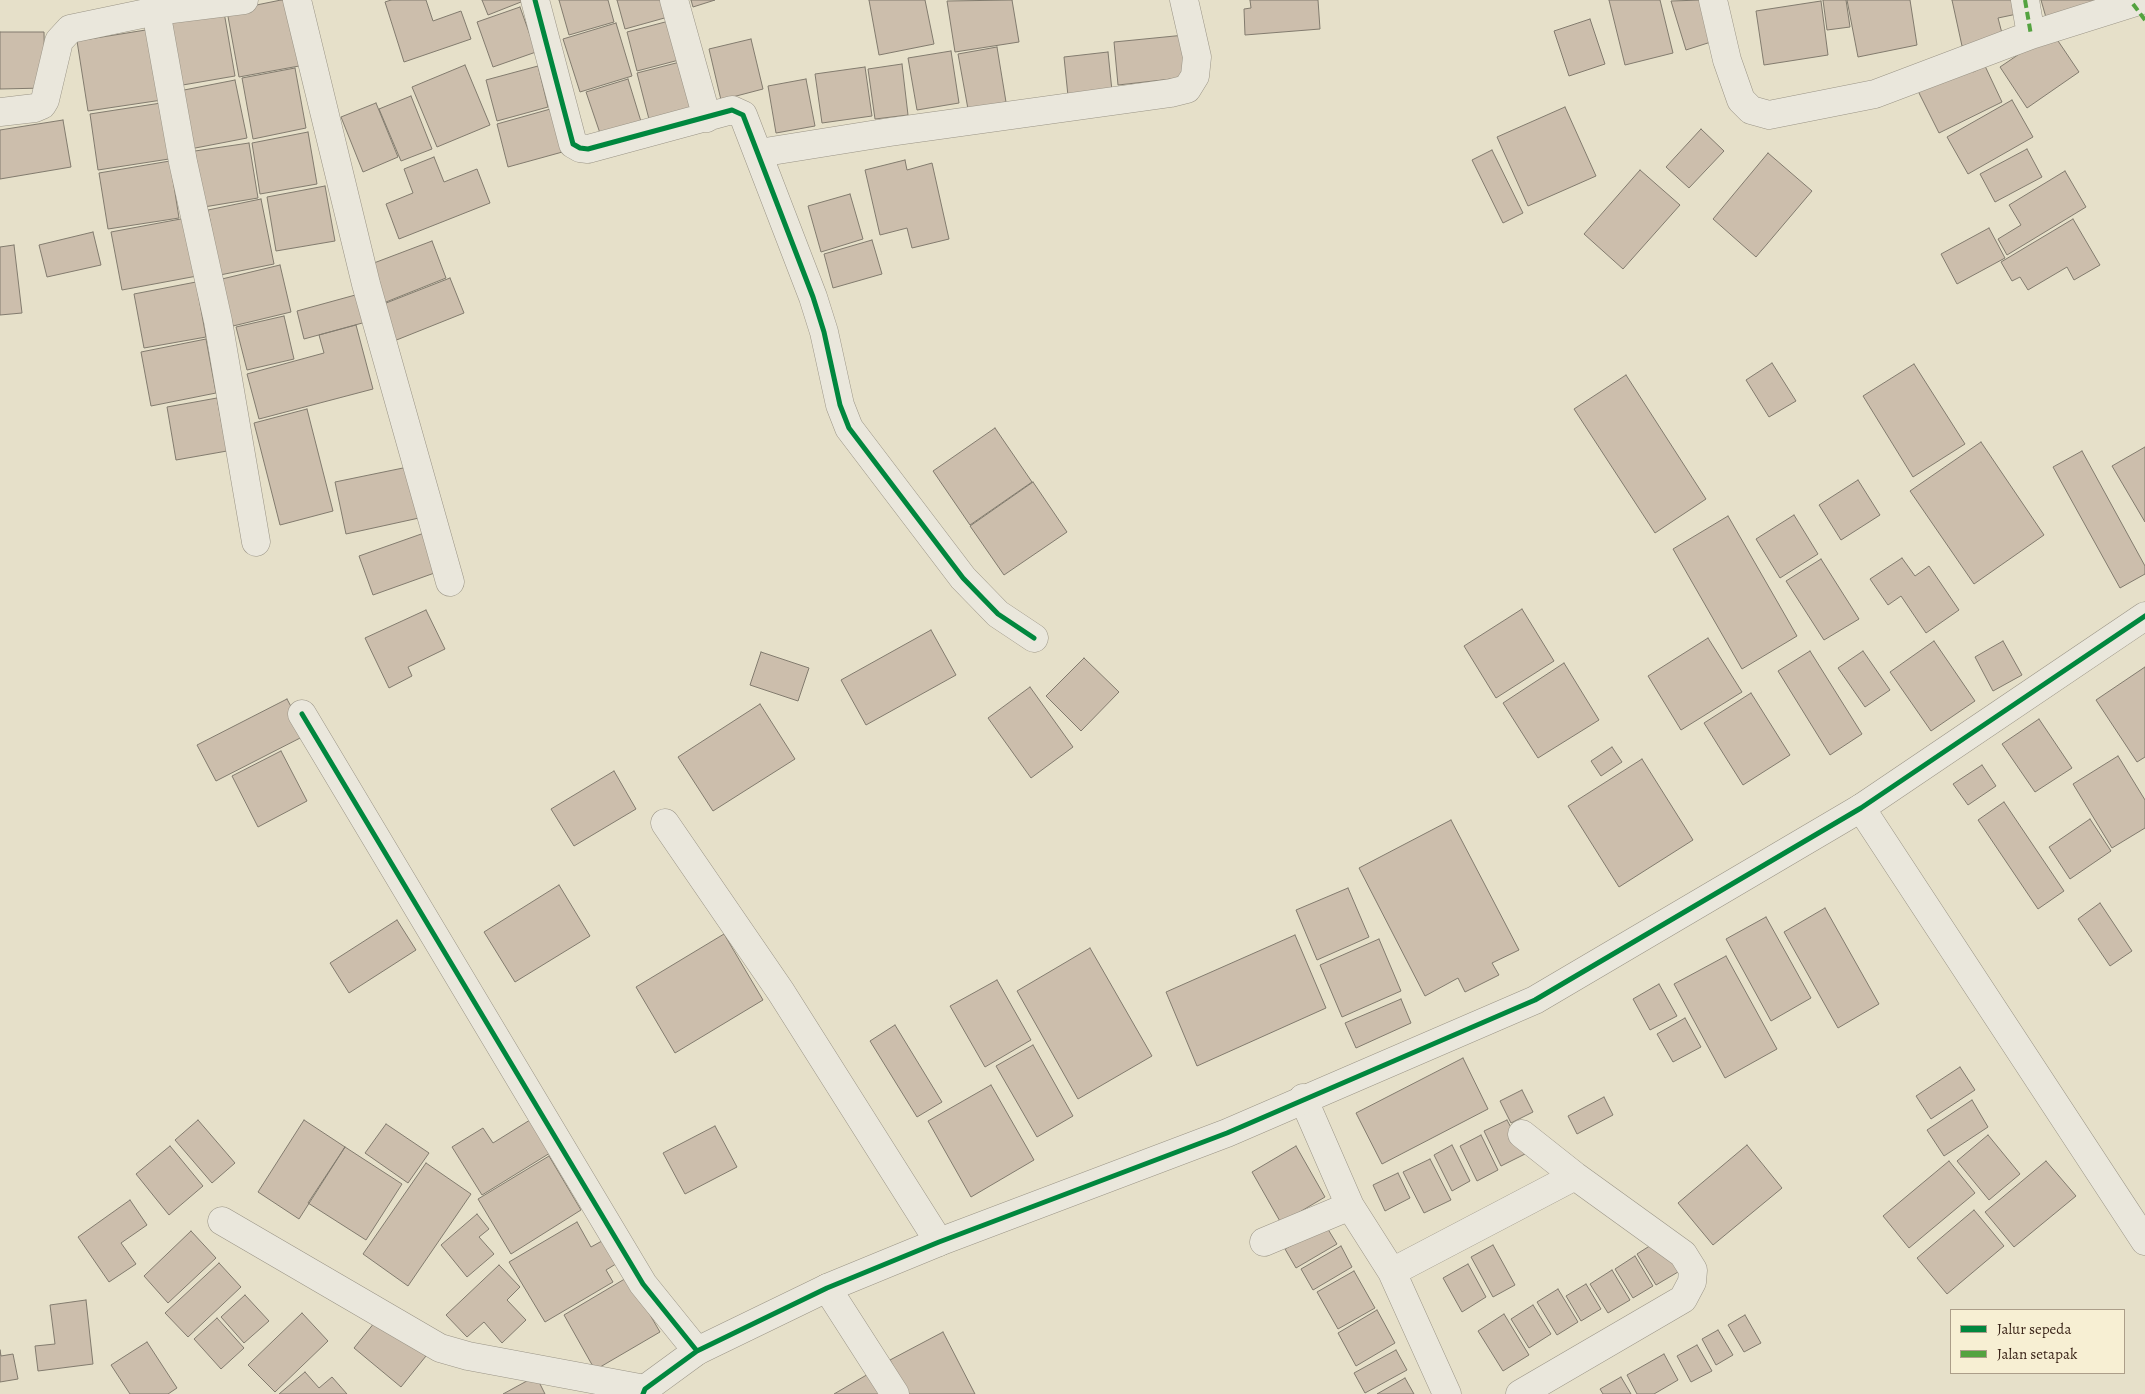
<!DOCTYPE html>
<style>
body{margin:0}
#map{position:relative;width:2145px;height:1394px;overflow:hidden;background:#e6e0c9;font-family:Alegreya,serif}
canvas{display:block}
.legend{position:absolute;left:1950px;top:1309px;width:175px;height:65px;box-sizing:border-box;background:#f7efd3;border:1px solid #ac9e89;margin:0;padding:6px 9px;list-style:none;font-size:15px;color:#3b2519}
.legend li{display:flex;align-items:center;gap:10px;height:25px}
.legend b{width:25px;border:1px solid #ac9e89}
</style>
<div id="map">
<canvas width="2145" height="1394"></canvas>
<ul class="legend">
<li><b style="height:6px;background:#00873e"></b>Jalur sepeda</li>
<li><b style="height:6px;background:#54a340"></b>Jalan setapak</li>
</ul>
</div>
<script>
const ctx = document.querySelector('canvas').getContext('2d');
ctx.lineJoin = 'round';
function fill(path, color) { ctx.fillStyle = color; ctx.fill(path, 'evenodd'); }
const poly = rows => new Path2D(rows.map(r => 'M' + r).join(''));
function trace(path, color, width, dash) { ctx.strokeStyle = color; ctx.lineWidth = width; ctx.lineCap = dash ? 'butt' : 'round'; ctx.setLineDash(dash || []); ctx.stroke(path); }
const building = poly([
 [281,0,287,0,299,66,239,77,227,11,281,0],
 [391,0,426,0,433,21,461,11,471,39,404,62,385,2,391,0],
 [482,0,526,0,488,15,482,0],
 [559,0,608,0,614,22,569,35,559,0],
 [617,0,663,0,668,17,625,29,617,0],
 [691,0,715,0,693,7,691,0],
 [869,0,925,0,934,44,879,55,869,0],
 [1012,0,1019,42,955,52,947,1,1012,0],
 [1250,0,1318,0,1320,29,1245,35,1244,9,1251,8,1250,0],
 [1609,0,1660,0,1673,53,1625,65,1609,0],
 [1701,0,1714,41,1686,50,1671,1,1701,0],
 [1823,0,1846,0,1850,27,1827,30,1823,0],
 [1847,0,1910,0,1917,45,1858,57,1847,0],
 [1952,0,2013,0,2017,14,1998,18,2003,37,1962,46,1952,0],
 [2041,0,2112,0,2047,21,2041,0],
 [1821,1,1828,55,1764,65,1756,11,1821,1],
 [520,7,536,52,493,67,477,22,520,7],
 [224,12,235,76,177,86,166,22,224,12],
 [1590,19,1605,64,1569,76,1554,31,1590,19],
 [669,21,679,60,637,71,627,32,669,21],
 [616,23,632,76,580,92,563,39,616,23],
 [152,29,162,100,88,111,77,41,152,29],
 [0,32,44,32,45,88,0,89,0,32],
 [2052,32,2079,72,2027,108,2000,67,2052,32],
 [1185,35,1189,77,1118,85,1114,42,1185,35],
 [751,39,763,89,721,100,709,49,751,39],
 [997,47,1006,102,968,109,958,54,997,47],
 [951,51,959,103,917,110,908,58,951,51],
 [1108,52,1112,91,1068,96,1064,57,1108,52],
 [1967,61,1973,72,1985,66,2002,102,1939,133,1916,87,1967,61],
 [680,62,693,111,650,123,637,73,680,62],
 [902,64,908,115,875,119,868,69,902,64],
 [465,65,490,125,437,147,412,87,465,65],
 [538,66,548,107,497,121,486,80,538,66],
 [865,67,872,116,822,123,815,74,865,67],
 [295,68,306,128,253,139,242,78,295,68],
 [628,79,643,128,603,142,586,92,628,79],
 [806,79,815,126,776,133,768,86,806,79],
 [235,80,247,138,185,150,174,92,235,80],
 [411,96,432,149,401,161,379,109,411,96],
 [2012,100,2033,137,1968,174,1947,137,2012,100],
 [161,103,169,159,98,170,90,114,161,103],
 [376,103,398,157,363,172,341,117,376,103],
 [1565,107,1596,176,1528,206,1497,137,1565,107],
 [554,108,566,151,508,167,497,124,554,108],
 [63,120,71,167,0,179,0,130,63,120],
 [1701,129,1724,151,1689,188,1666,167,1701,129],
 [308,132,317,184,260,194,252,143,308,132],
 [249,143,258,198,204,207,195,151,249,143],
 [2027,149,2042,177,1995,202,1980,174,2027,149],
 [1492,150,1523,213,1503,223,1472,160,1492,150],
 [1768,153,1812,191,1756,257,1713,219,1768,153],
 [434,157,444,182,477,169,490,203,399,239,386,204,413,193,404,169,434,157],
 [905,160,907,170,932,163,949,239,912,248,907,228,880,235,865,170,905,160],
 [170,161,179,218,108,229,99,173,170,161],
 [1640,170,1680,205,1623,269,1584,234,1640,170],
 [2065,171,2086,207,2007,255,1998,239,2021,225,2009,205,2065,171],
 [325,186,335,241,276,251,267,197,325,186],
 [850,194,863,239,821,252,808,206,850,194],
 [261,199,274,264,220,275,208,210,261,199],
 [186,218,197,276,122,290,111,232,186,218],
 [2073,219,2100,265,2074,280,2067,267,2028,290,2020,277,2012,281,2001,262,2073,219],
 [1989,228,2005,258,1957,284,1941,254,1989,228],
 [93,232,101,265,47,277,39,245,93,232],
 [872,240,882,274,833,288,824,254,872,240],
 [432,241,446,278,381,304,366,266,432,241],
 [14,245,22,313,0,315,0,247,14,245],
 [280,265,291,312,233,326,222,279,280,265],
 [450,278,464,313,394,341,381,305,450,278],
 [196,282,206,337,144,348,134,294,196,282],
 [359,294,366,322,304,339,297,311,359,294],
 [284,316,294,359,247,370,236,327,284,316],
 [356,325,373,389,259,419,247,374,324,353,319,335,356,325],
 [206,339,216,393,151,406,141,352,206,339],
 [1772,363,1796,401,1769,417,1746,380,1772,363],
 [1914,364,1965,444,1913,477,1863,396,1914,364],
 [1626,375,1706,499,1655,533,1574,409,1626,375],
 [217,398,227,451,176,460,167,407,217,398],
 [307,409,333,511,280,525,254,423,307,409],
 [995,428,1032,482,970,525,933,471,995,428],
 [1981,442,2044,535,1974,584,1910,491,1981,442],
 [2145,447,2145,522,2112,466,2145,447],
 [2082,451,2145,566,2145,574,2120,588,2053,467,2082,451],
 [408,467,419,518,346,534,335,482,408,467],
 [1858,480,1880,515,1841,540,1819,505,1858,480],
 [1033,482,1067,532,1004,575,970,526,1033,482],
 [1794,515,1818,554,1780,578,1756,539,1794,515],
 [1728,516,1797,636,1742,669,1673,549,1728,516],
 [427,532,440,571,373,595,359,556,427,532],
 [1902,558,1915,576,1929,566,1959,610,1926,633,1901,596,1888,605,1870,579,1902,558],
 [1821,559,1859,619,1824,640,1786,581,1821,559],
 [1522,609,1554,661,1496,698,1464,646,1522,609],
 [426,610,445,649,408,667,412,676,389,688,365,638,426,610],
 [931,630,956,675,866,725,841,680,931,630],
 [1708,638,1742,692,1681,730,1648,676,1708,638],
 [1934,641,1975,701,1931,731,1890,672,1934,641],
 [2003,641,2022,675,1993,691,1975,657,2003,641],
 [1810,651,1862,734,1830,755,1778,671,1810,651],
 [1863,651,1890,690,1865,707,1838,668,1863,651],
 [761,652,809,668,798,701,750,685,761,652],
 [1084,658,1119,692,1081,731,1046,696,1084,658],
 [1564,663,1599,720,1538,758,1503,703,1564,663],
 [2145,667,2145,757,2137,762,2096,700,2145,667],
 [1030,687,1073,747,1031,778,988,718,1030,687],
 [1751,693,1790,755,1743,785,1704,723,1751,693],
 [287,699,306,735,216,781,197,745,287,699],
 [760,704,795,759,713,811,678,757,760,704],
 [2039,719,2072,768,2035,792,2002,744,2039,719],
 [1612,747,1622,762,1601,776,1591,761,1612,747],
 [281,751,307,801,258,827,232,776,281,751],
 [2118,756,2145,800,2145,828,2112,848,2073,784,2118,756],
 [1642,759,1693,840,1619,887,1568,806,1642,759],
 [1982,765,1996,786,1968,805,1953,784,1982,765],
 [614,771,636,809,574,846,551,809,614,771],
 [2004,802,2064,891,2038,909,1978,820,2004,802],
 [2090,819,2111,851,2070,879,2049,847,2090,819],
 [1451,820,1519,950,1492,963,1499,975,1465,992,1458,978,1425,996,1359,868,1451,820],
 [559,885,590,936,515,982,484,932,559,885],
 [1348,888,1369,937,1317,960,1296,910,1348,888],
 [2100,903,2132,951,2110,966,2078,919,2100,903],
 [1825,908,1879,1004,1838,1028,1784,932,1825,908],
 [1766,917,1811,998,1771,1021,1726,939,1766,917],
 [397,920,416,950,349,993,330,963,397,920],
 [724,934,763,1000,675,1053,636,987,724,934],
 [1295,935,1326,1008,1197,1066,1166,992,1295,935],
 [1379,939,1401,991,1342,1017,1320,965,1379,939],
 [1090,948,1152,1056,1078,1099,1017,991,1090,948],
 [1726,956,1777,1049,1725,1078,1674,984,1726,956],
 [997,980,1031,1040,985,1067,950,1006,997,980],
 [1659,984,1677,1016,1650,1030,1633,999,1659,984],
 [1401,999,1411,1023,1356,1048,1345,1023,1401,999],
 [1685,1018,1701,1047,1673,1062,1657,1034,1685,1018],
 [895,1025,942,1102,917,1117,870,1041,895,1025],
 [1033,1045,1073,1116,1037,1137,996,1066,1033,1045],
 [1463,1058,1488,1109,1382,1164,1356,1113,1463,1058],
 [1960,1067,1975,1090,1931,1119,1916,1096,1960,1067],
 [991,1085,1034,1160,971,1197,928,1121,991,1085],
 [1522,1090,1533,1112,1511,1123,1500,1101,1522,1090],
 [1604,1097,1613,1115,1577,1134,1568,1116,1604,1097],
 [1972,1100,1988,1127,1944,1156,1927,1130,1972,1100],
 [198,1120,235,1163,212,1183,175,1140,198,1120],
 [304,1120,345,1147,299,1219,258,1192,304,1120],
 [530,1120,550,1153,482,1195,452,1147,483,1128,493,1143,530,1120],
 [1507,1120,1525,1154,1501,1166,1484,1131,1507,1120],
 [386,1124,429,1153,408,1183,365,1153,386,1124],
 [715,1126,737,1167,685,1194,663,1153,715,1126],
 [1481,1135,1498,1170,1477,1181,1460,1146,1481,1135],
 [1988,1135,2020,1174,1989,1200,1957,1161,1988,1135],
 [1452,1145,1470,1181,1452,1191,1434,1155,1452,1145],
 [1747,1145,1782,1188,1713,1245,1678,1203,1747,1145],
 [170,1146,203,1186,169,1215,136,1174,170,1146],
 [1296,1146,1325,1197,1281,1223,1252,1172,1296,1146],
 [345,1147,402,1184,366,1240,308,1203,345,1147],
 [549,1156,581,1210,511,1254,478,1199,549,1156],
 [1430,1159,1451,1200,1424,1213,1403,1172,1430,1159],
 [1949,1161,1975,1193,1909,1248,1883,1216,1949,1161],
 [2046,1161,2076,1196,2014,1247,1985,1212,2046,1161],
 [426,1163,471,1194,408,1286,363,1254,426,1163],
 [1398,1173,1410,1198,1385,1211,1373,1185,1398,1173],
 [130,1200,147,1225,121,1243,136,1264,109,1282,78,1237,130,1200],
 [1974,1210,2004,1246,1947,1294,1917,1258,1974,1210],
 [477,1214,489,1229,479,1237,494,1254,467,1277,441,1245,477,1214],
 [577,1222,591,1247,611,1236,624,1259,606,1270,613,1282,545,1322,509,1262,577,1222],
 [1326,1226,1337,1244,1296,1268,1285,1249,1326,1226],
 [191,1231,216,1258,168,1303,144,1276,191,1231],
 [1659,1240,1678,1272,1656,1285,1637,1254,1659,1240],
 [1493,1245,1515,1285,1493,1297,1471,1257,1493,1245],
 [1341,1246,1352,1267,1313,1290,1301,1269,1341,1246],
 [1635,1256,1653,1286,1633,1298,1615,1269,1635,1256],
 [219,1263,241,1287,188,1337,165,1313,219,1263],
 [1468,1264,1486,1297,1462,1312,1443,1278,1468,1264],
 [499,1265,520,1287,507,1300,526,1320,502,1343,484,1322,467,1337,446,1315,499,1265],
 [1612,1270,1630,1300,1608,1313,1590,1284,1612,1270],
 [1354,1271,1375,1308,1338,1329,1317,1292,1354,1271],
 [628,1277,660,1332,595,1370,564,1315,628,1277],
 [1586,1284,1601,1309,1581,1321,1566,1296,1586,1284],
 [1558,1289,1578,1322,1557,1335,1537,1302,1558,1289],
 [245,1295,269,1321,244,1343,221,1317,245,1295],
 [86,1300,93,1364,38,1371,35,1346,55,1344,50,1305,86,1300],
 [1533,1305,1551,1334,1529,1348,1511,1319,1533,1305],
 [1377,1310,1395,1343,1356,1366,1338,1333,1377,1310],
 [302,1313,328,1341,275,1392,248,1365,302,1313],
 [1504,1314,1529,1355,1503,1371,1478,1331,1504,1314],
 [1745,1315,1761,1343,1744,1352,1728,1325,1745,1315],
 [379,1317,426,1356,401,1387,354,1348,379,1317],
 [217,1318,244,1348,221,1369,194,1339,217,1318],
 [1718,1330,1733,1355,1716,1365,1702,1339,1718,1330],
 [943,1332,975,1394,908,1394,890,1360,943,1332],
 [147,1342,177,1388,168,1394,130,1394,111,1365,147,1342],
 [1697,1345,1712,1371,1691,1382,1677,1356,1697,1345],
 [0,1350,1,1356,13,1354,18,1379,0,1382,0,1350],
 [1396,1350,1407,1370,1365,1393,1354,1373,1396,1350],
 [1664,1354,1678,1380,1654,1394,1637,1394,1627,1375,1664,1354],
 [305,1372,319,1388,332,1377,347,1394,279,1394,305,1372],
 [870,1373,883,1394,834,1394,870,1373],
 [536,1376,545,1394,503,1394,536,1376],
 [1621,1377,1631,1394,1603,1394,1600,1389,1621,1377],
 [1405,1378,1414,1394,1377,1394,1405,1378]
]);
const minor = poly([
 [297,0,366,284,450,582],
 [535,0,573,144,580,148,588,149,732,110,743,115,813,297,824,332,840,405,849,428,963,578,998,614,1034,638],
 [674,0,707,118],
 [1713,0,1727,60,1741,100,1751,110,1769,115,1875,94,2031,35,2142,0],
 [2025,0,2031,35],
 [156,11,183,162,218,321,256,542],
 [0,112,35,108,42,105,45,100,59,41,70,29,156,11,244,0],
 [759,153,890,132,1171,93,1187,89,1195,76,1197,57,1184,0],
 [302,714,643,1284,697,1351],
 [1861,808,2145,1241],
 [665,823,781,992,939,1242],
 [1303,1098,1350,1206,1392,1272,1447,1394],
 [222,1221,440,1348,468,1356,645,1389],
 [1264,1242,1350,1206],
 [1392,1272,1575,1176],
 [827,1288,895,1394],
 [1520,1394,1683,1299,1692,1282,1693,1270,1683,1254,1575,1176,1522,1134]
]);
const tertiary = poly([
 [643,1394,645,1389,697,1351,827,1288,939,1242,1227,1133,1535,1000,1861,808,2145,616]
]);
const quiet = poly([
 [2025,0,2031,35],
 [2133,4,2145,20]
]);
const cycleway = poly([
 [535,0,573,144,580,148,588,149,732,110,743,115,813,297,824,332,840,405,849,428,963,578,998,614,1034,638],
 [302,714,643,1284,697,1351],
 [643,1394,645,1389,697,1351,827,1288,939,1242,1227,1133,1535,1000,1861,808,2145,616]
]);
fill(building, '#ccbeac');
trace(building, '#827b6e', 1);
trace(minor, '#9a9486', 29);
trace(tertiary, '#9a9486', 29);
trace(minor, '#eae7dc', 28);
trace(tertiary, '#eae7dc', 28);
trace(quiet, '#54a340', 4, [8, 4]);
trace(cycleway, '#00873e', 5);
</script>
